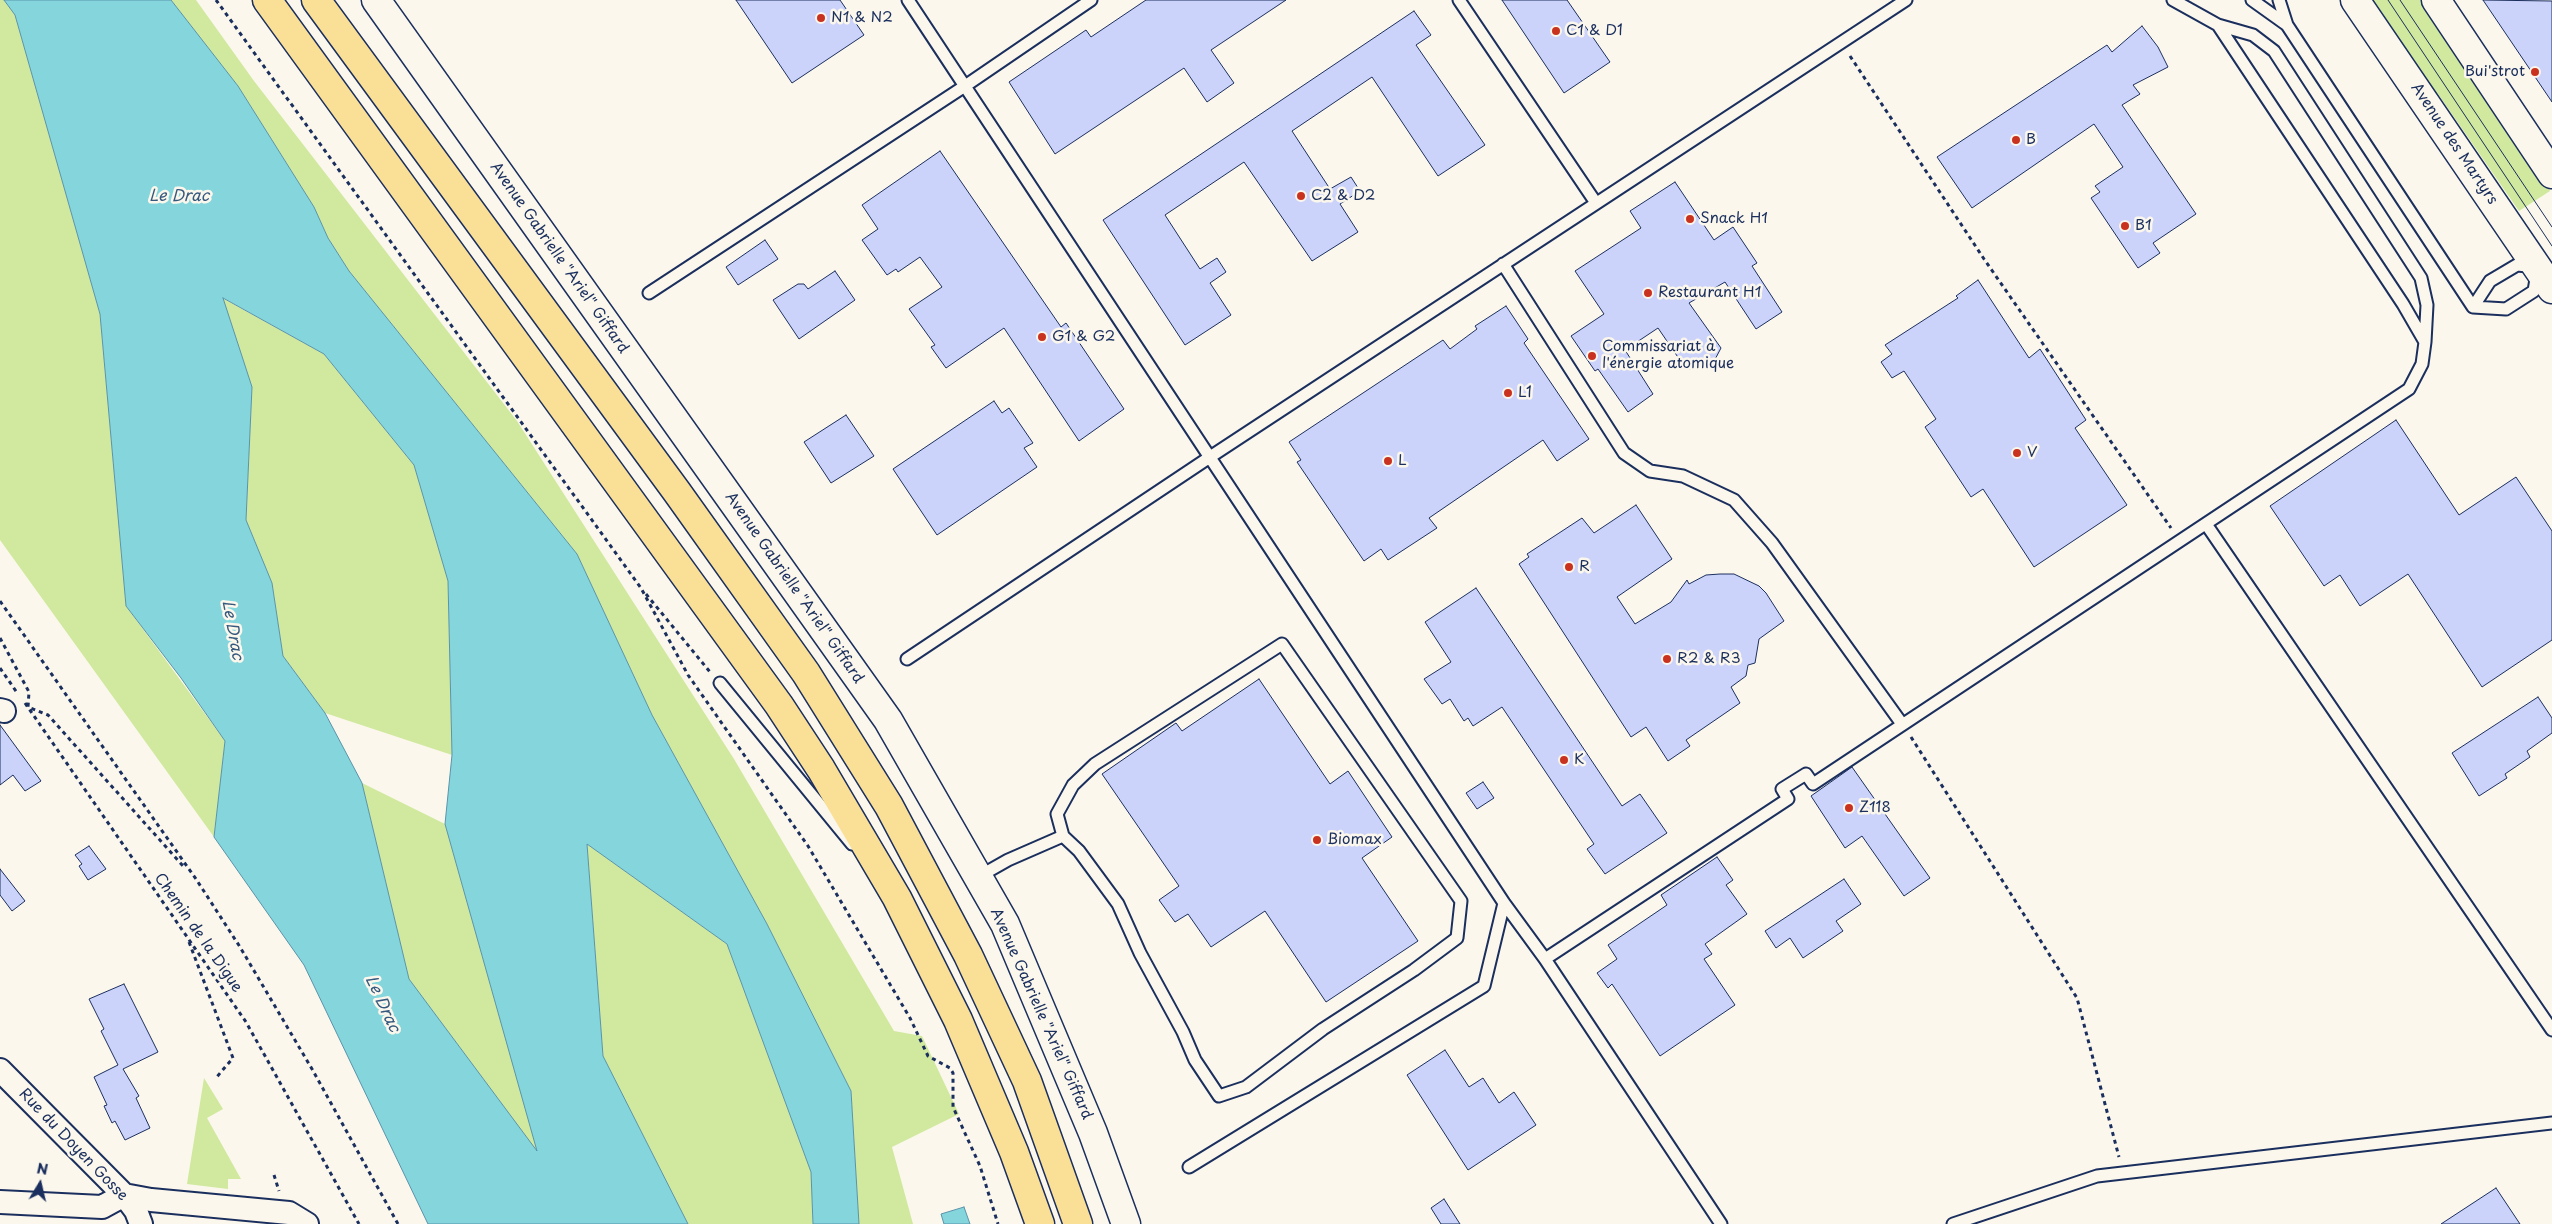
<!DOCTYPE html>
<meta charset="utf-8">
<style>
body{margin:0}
#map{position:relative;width:2552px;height:1224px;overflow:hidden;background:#fbf7ec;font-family:"Playpen Sans",sans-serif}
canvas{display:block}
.north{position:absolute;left:15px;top:1159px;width:50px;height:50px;-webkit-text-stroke:4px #fbf7ec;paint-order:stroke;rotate:9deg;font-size:14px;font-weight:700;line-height:20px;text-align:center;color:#1b2f5e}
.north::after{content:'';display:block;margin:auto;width:18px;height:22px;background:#1b2f5e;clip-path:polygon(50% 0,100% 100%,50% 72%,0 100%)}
</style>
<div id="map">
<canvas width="2552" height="1224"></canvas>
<div class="north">N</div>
</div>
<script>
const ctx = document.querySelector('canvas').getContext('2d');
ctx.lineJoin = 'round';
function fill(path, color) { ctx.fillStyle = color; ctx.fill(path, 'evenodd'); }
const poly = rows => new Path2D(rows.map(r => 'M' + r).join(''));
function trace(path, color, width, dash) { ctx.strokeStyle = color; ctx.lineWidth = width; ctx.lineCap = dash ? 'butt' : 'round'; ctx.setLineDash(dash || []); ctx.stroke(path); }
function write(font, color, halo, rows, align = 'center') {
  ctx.font = font + ' "Playpen Sans",sans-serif'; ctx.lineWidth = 5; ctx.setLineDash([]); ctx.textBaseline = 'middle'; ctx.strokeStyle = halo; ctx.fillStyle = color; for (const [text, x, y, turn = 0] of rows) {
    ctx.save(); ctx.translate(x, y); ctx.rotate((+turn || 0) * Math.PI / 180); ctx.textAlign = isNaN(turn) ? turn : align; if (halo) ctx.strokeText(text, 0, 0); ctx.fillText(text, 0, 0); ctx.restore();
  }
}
const green = poly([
 [0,0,4,0,15,15,100,314,126,606,225,741,214,837,0,540],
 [171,0,196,0,254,81,517,421,734,759,894,1031,922,1036,959,1114,892,1147,913,1224,859,1224,851,1091,767,924,652,715,577,554,349,271,328,238,314,207,238,86],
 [2365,0,2422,0,2550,191,2519,211,2438,94,2420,83],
 [222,298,324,354,414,465,448,581,452,755,325,713,283,656,272,583,246,520,252,387],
 [362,783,445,824,538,1153,409,979],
 [587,844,727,944,811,1172,813,1224,688,1224,603,1056],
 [204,1078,223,1109,207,1118,241,1179,228,1179,228,1189,187,1184]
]);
const water = poly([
 [4,0,171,0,238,86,314,207,328,238,349,271,577,554,652,715,767,924,851,1091,859,1224,813,1224,811,1172,727,944,587,844,603,1056,688,1224,428,1224,304,965,214,837,225,741,181,678,126,606,100,314,15,15,4,0],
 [223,298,324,354,414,465,448,581,452,755,445,824,537,1151,409,979,362,783,325,713,283,656,272,583,246,520,252,387,223,298],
 [964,1207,970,1224,944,1224,941,1214,964,1207]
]);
const building = poly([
 [736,0,840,0,864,35,792,83,736,0],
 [1146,0,1286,0,1211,50,1234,83,1207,102,1184,68,1055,154,1009,82,1086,30,1091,37,1146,0],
 [1502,0,1567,0,1610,62,1564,93,1502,0],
 [2483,0,2552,1,2552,102,2483,0],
 [1414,11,1431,35,1416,45,1485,145,1438,176,1372,77,1292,131,1330,189,1351,177,1360,191,1340,204,1358,232,1312,261,1244,162,1165,215,1200,269,1217,258,1226,272,1210,283,1231,315,1185,345,1103,220,1414,11],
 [2142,26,2158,47,2168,67,2133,85,2140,94,2122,105,2196,214,2153,243,2160,253,2138,268,2091,198,2100,192,2095,186,2123,167,2094,124,1972,208,1937,157,2107,45,2112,52,2142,26],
 [940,151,1061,327,1066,323,1124,409,1079,441,1004,328,946,368,931,347,935,345,909,309,942,287,920,257,898,272,896,269,887,275,862,240,878,229,862,205,940,151],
 [1675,182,1714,240,1733,227,1757,263,1752,266,1782,312,1756,329,1725,282,1689,303,1721,348,1711,367,1686,369,1658,328,1625,350,1653,394,1628,412,1598,369,1595,371,1571,336,1604,314,1575,271,1641,228,1630,211,1675,182],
 [765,240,778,259,738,285,726,267,765,240],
 [835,271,855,300,799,339,773,300,798,284,804,284,808,289,835,271],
 [1978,280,2029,358,2040,349,2086,420,2075,428,2127,505,2034,567,1983,489,1971,497,1925,427,1936,419,1904,371,1892,378,1881,362,1892,354,1885,345,1958,298,1956,296,1978,280],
 [1506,306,1528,339,1524,343,1589,439,1557,461,1543,440,1429,518,1437,528,1388,560,1381,549,1364,561,1297,462,1301,460,1289,442,1443,340,1450,349,1477,329,1475,326,1506,306],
 [994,401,1002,413,1009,408,1033,443,1024,448,1037,467,937,535,893,469,994,401],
 [846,415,874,456,831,483,804,442,846,415],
 [2396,420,2459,515,2516,477,2552,531,2552,640,2482,687,2408,574,2360,606,2340,575,2324,586,2270,506,2396,420],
 [1636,505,1672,559,1617,597,1635,624,1671,602,1687,580,1689,584,1706,575,1720,574,1734,574,1759,586,1766,593,1784,621,1759,639,1755,663,1748,665,1746,676,1731,687,1740,703,1686,740,1690,746,1668,761,1646,727,1631,737,1519,564,1529,557,1527,554,1582,518,1594,533,1636,505],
 [1476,588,1622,806,1640,794,1667,833,1605,874,1587,849,1594,844,1502,707,1473,726,1468,718,1464,721,1450,699,1442,704,1424,679,1451,662,1425,622,1476,588],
 [1259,679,1330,784,1348,771,1392,837,1362,858,1418,941,1326,1002,1265,911,1211,947,1188,914,1175,922,1159,900,1179,886,1102,774,1176,723,1182,731,1259,679],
 [2538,697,2552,718,2552,733,2527,751,2530,757,2505,774,2507,778,2479,796,2452,753,2538,697],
 [0,725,41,781,25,791,13,775,0,785,0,725],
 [1852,767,1930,878,1904,896,1862,836,1845,848,1811,796,1852,767],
 [1483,782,1494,798,1477,809,1466,793,1483,782],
 [89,846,106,869,88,880,79,866,82,864,75,855,89,846],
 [1717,857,1733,880,1726,885,1747,914,1705,944,1712,954,1704,959,1735,1005,1660,1056,1612,984,1608,988,1597,973,1617,959,1608,945,1667,905,1661,895,1717,857],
 [0,869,25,901,12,911,0,895,0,869],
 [1844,879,1861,904,1836,921,1843,931,1803,958,1790,938,1776,948,1765,931,1844,879],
 [124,984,158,1052,123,1069,139,1096,136,1098,150,1128,125,1140,115,1121,112,1123,104,1106,107,1105,94,1077,118,1065,101,1031,104,1029,89,999,124,984],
 [1445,1050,1469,1087,1483,1078,1499,1103,1514,1092,1536,1125,1468,1170,1407,1075,1445,1050],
 [2496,1188,2520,1224,2441,1224,2496,1188],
 [1444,1199,1460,1224,1441,1224,1431,1208,1444,1199]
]);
const path = poly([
 [216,0,641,588,688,675,808,846,910,1018,928,1056,950,1068,953,1073,953,1107,980,1166,998,1224],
 [1850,56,1984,259,2171,528],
 [646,594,710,672],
 [0,601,196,879,240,947,312,1069,398,1224],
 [0,638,29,692,28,707,48,715,184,867],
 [0,668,18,694],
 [25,703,246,1022,359,1224],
 [1911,737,2077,998,2119,1157],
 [189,942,233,1058,215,1079],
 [274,1175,279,1191]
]);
const lane = poly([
 [908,0,1504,903,1545,959,1721,1224],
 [1459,0,1596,203],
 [2252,0,2287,25],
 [2279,0,2287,25,2473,307],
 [2218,25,2403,304,2425,342],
 [1503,264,1624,453,1650,471,1683,476,1734,500,1772,543,1902,724],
 [2517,265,2538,267,2534,291,2506,309,2473,307,2490,281,2517,265],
 [649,293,965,86,1091,0],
 [2206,524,2552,1030],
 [907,659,1210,457,1906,0],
 [720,683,852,844],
 [978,877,1008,860,1063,836,1079,851,1118,904,1140,953,1183,1032,1195,1060,1219,1096,1246,1087,1323,1029,1414,970,1457,938,1461,901,1282,644,1095,764,1073,785,1057,814,1063,836],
 [1545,959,1788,799,1782,789,1806,774,1813,784,2409,389,2422,364,2425,342,2427,305,2421,278,2274,51,2253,35,2218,25,2173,0],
 [1189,1167,1484,986,1504,903],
 [1953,1224,2097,1176,2552,1123]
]);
const street = poly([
 [0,710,4,711],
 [0,1070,124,1195,136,1211,141,1224],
 [0,1202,102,1207,124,1195,151,1200,289,1213,307,1224]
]);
const secondary = poly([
 [376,0,888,720,1005,924,1093,1133,1126,1224],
 [2355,0,2552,289],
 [2436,0,2552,174]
]);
const highway = poly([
 [267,0,779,705,821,769,897,898,958,1020,1014,1152,1040,1224],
 [316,0,677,492,806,673,889,806,968,955,1027,1081,1078,1224]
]);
const tram = poly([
 [2388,0,2552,246],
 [2400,0,2552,227]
]);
const markers = [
 [821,18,5,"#c8321e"],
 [1556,31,5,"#c8321e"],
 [2535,72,5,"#c8321e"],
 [2016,140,5,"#c8321e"],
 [1301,196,5,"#c8321e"],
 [1690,219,5,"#c8321e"],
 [2125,226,5,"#c8321e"],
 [1648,293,5,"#c8321e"],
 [1042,337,5,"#c8321e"],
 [1592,356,5,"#c8321e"],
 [1508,393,5,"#c8321e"],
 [2017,453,5,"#c8321e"],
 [1388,461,5,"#c8321e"],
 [1569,567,5,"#c8321e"],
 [1667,659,5,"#c8321e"],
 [1564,760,5,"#c8321e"],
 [1849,808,5,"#c8321e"],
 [1317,840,5,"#c8321e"]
];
const poiNames = [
 ["N1 & N2",831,18],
 ["C1 & D1",1566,31],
 ["Bui'strot",2525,72,"right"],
 ["B",2026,140],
 ["C2 & D2",1311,196],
 ["Snack H1",1700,219],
 ["B1",2135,226],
 ["Restaurant H1",1658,293],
 ["G1 & G2",1052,337],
 ["Commissariat à",1602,347],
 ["l'énergie atomique",1602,364],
 ["L1",1518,393],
 ["V",2027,453],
 ["L",1398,461],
 ["R",1579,567],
 ["R2 & R3",1677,659],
 ["K",1574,760],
 ["Z118",1859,808],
 ["Biomax",1327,840]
];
const streetNames = [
 ["Avenue des Martyrs",2454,144,56],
 ["Avenue Gabrielle \"Ariel\" Giffard",559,258,55],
 ["Avenue Gabrielle \"Ariel\" Giffard",794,588,55],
 ["Chemin de la Digue",198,933,55],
 ["Avenue Gabrielle \"Ariel\" Giffard",1041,1014,66],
 ["Rue du Doyen Gosse",73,1145,46]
];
const waterNames = [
 ["Le Drac",179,197],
 ["Le Drac",232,630,80],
 ["Le Drac",382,1004,65]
];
fill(green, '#d0e99e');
fill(water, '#84d6dc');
trace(water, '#5a93aa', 1);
fill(building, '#ccd3fb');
trace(building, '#1b2f5e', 1);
trace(lane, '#1b2f5e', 15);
trace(street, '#1b2f5e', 26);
trace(secondary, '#1b2f5e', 31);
trace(highway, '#1b2f5e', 31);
trace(path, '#1b2f5e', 3, [4, 4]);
trace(lane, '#fbf7ec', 11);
trace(street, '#fbf7ec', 22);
trace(secondary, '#fbf7ec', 28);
trace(highway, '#fadf96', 28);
trace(tram, '#1b2f5e', 1);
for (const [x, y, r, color] of markers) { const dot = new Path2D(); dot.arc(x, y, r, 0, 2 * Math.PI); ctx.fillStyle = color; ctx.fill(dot); trace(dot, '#fbf7ec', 2); }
write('15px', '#1b2f5e', '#fbf7ec', poiNames, 'left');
write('15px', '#1b2f5e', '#fbf7ec', streetNames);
write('italic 16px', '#35597e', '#fbf7ec', waterNames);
</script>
